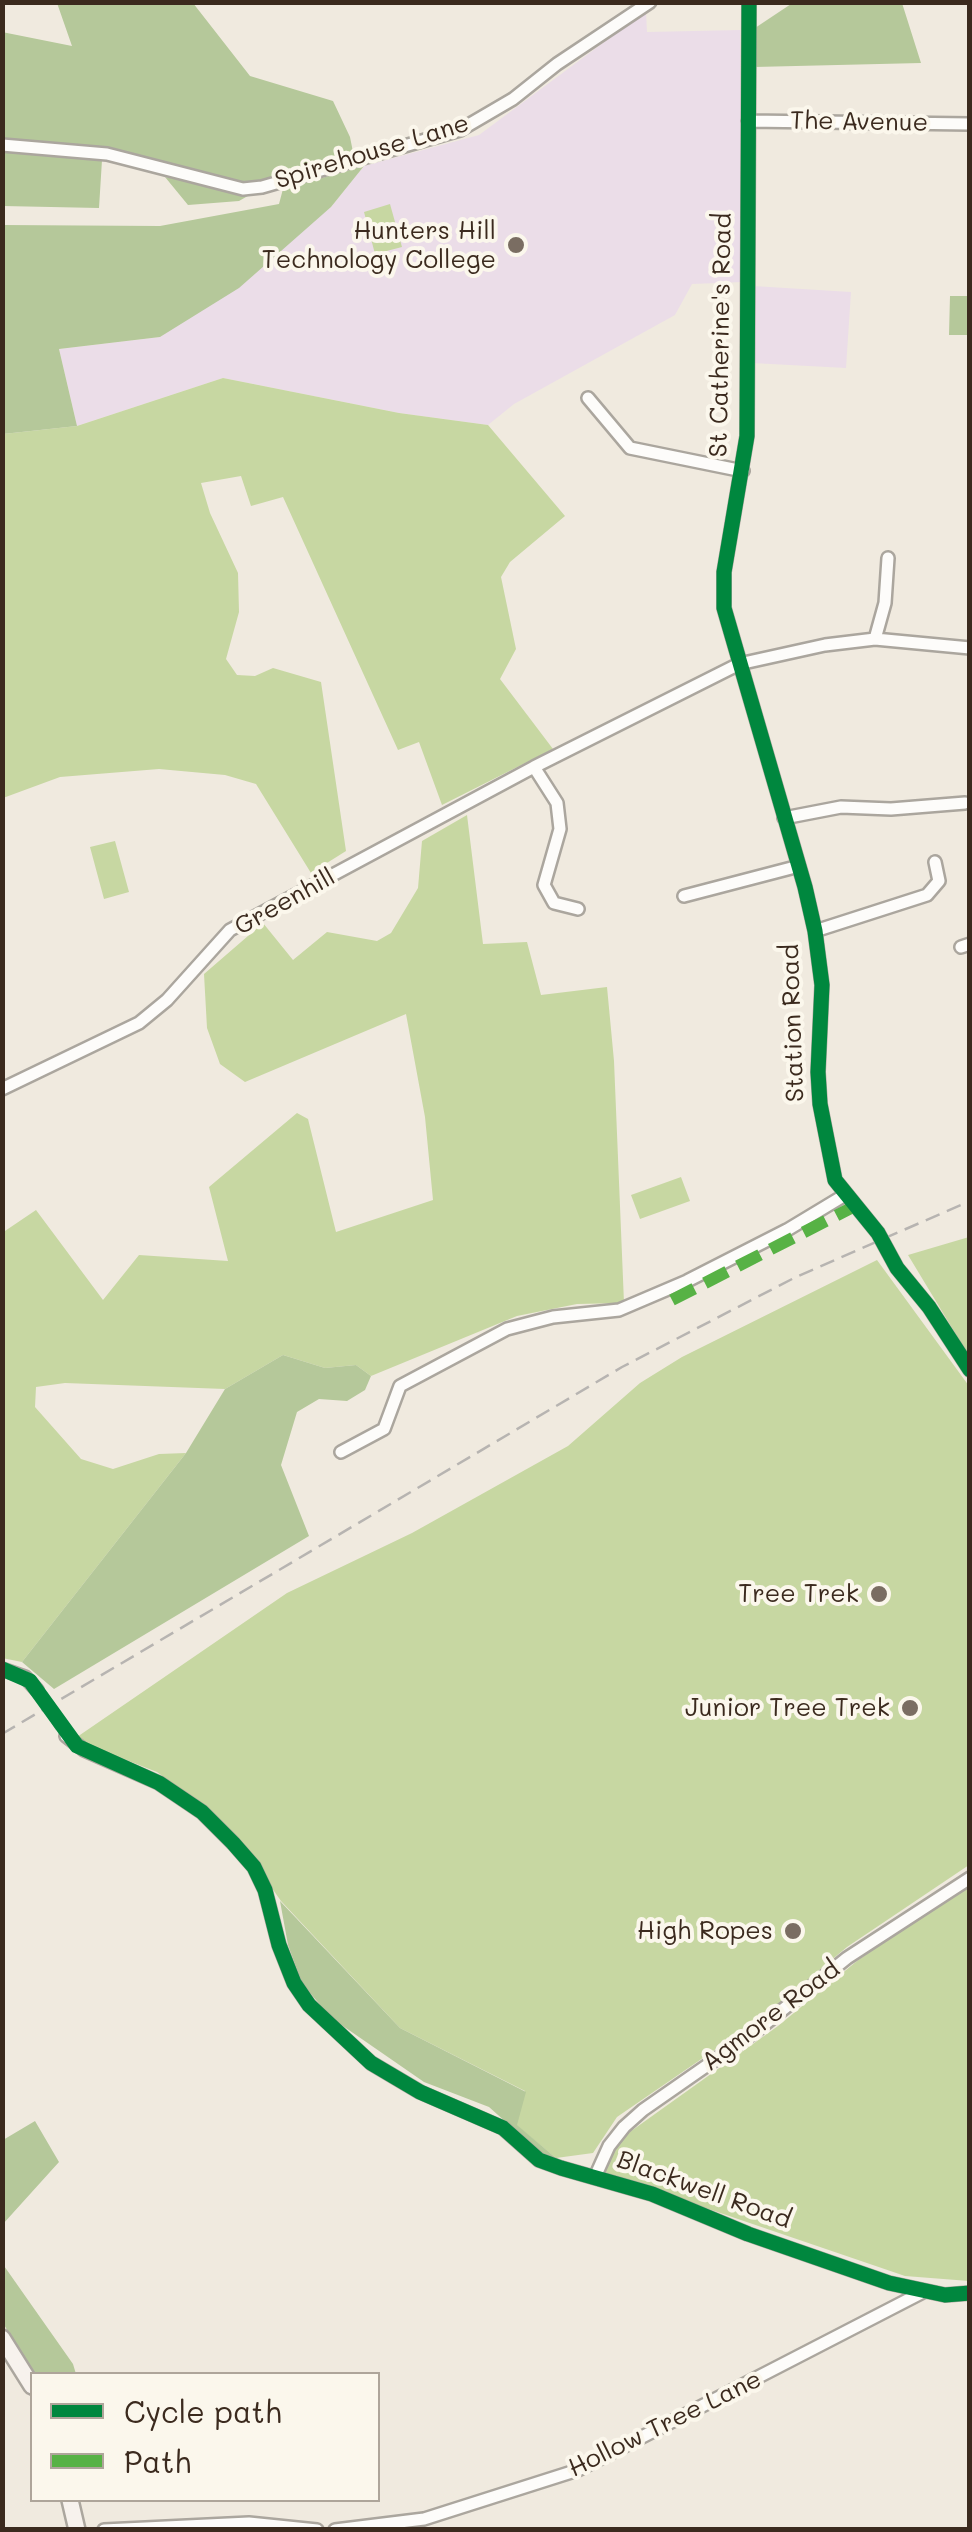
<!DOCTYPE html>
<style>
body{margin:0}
#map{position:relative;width:972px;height:2532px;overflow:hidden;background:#f0eadf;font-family:Mali,sans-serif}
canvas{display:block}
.frame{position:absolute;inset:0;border:5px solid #3b2a1e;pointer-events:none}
.legend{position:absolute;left:30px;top:2372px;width:350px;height:130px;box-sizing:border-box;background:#fbf7ec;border:2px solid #aea59a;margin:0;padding:12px 18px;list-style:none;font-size:30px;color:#3b2a1e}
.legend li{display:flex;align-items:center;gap:20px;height:50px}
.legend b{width:50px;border:2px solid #aea59a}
</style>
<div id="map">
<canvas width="972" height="2532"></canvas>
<div class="frame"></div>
<ul class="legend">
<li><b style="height:12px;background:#00873e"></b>Cycle path</li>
<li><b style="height:12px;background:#57b245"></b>Path</li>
</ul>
</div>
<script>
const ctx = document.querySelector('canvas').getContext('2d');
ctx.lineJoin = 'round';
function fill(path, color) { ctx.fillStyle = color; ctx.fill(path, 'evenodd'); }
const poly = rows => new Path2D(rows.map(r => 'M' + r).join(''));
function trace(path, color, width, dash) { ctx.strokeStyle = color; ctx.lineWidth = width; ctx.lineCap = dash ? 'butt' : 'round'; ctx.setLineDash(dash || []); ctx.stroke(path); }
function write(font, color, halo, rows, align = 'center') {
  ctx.font = font + ' Mali,sans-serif'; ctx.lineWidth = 8; ctx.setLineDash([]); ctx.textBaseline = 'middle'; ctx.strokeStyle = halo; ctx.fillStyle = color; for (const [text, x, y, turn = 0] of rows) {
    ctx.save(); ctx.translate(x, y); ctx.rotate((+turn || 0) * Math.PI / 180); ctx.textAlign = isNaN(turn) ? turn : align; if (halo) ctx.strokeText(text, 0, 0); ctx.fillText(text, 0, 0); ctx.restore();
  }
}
const built = poly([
 [646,11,647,32,740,30,743,282,692,284,675,315,514,404,488,425,399,413,223,378,77,426,59,349,160,337,331,207,364,166,479,135],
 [753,286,851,292,846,368,752,363]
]);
const green = poly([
 [390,204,402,247,375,254,364,212],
 [223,378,399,413,488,425,565,516,510,562,501,577,516,649,500,679,553,749,442,805,419,742,398,750,283,497,251,506,241,476,201,483,210,513,238,573,239,612,226,659,237,675,255,676,273,668,321,682,346,851,311,873,256,784,225,775,159,769,60,777,3,798,3,434,77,426],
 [467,815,483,944,527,942,541,995,607,987,614,1061,624,1303,577,1304,517,1316,371,1376,356,1365,325,1368,283,1355,225,1389,65,1383,36,1387,35,1407,81,1459,113,1469,159,1454,186,1453,22,1662,2,1658,2,1233,36,1210,103,1300,139,1255,228,1261,209,1187,297,1113,308,1119,336,1232,433,1200,425,1117,406,1014,245,1082,220,1064,207,1028,204,974,263,923,293,960,327,932,377,941,391,933,418,888,422,841],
 [115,841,129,892,104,899,90,847],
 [681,1177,690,1201,640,1219,631,1195],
 [969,1237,970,1237,969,1356,908,1255],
 [877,1260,969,1386,969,1865,847,1947,764,2016,617,2117,593,2153,556,2158,516,2125,525,2091,400,2028,281,1901,248,1854,210,1812,157,1772,90,1746,77,1737,287,1593,412,1533,568,1446,640,1383,682,1357],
 [969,1883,969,2281,905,2276,609,2175,601,2168,611,2147,627,2134,778,2026,857,1961]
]);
const forest = poly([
 [794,2,902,3,921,63,754,67,755,28],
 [57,3,193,3,250,76,333,101,350,137,354,157,241,186,127,153,3,140,2,32,72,46],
 [3,148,74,151,102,160,99,208,3,206],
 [364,166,331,207,239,288,160,337,59,349,77,426,3,434,3,225,160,226,279,204,283,189],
 [165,177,253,193,239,201,188,205],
 [950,296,969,296,969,335,949,335],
 [283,1355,325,1368,356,1365,371,1376,365,1390,347,1401,319,1399,297,1412,281,1465,309,1536,54,1689,22,1662,186,1453,225,1389],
 [280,1901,400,2028,526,2092,517,2125,556,2158,551,2162,489,2107,424,2082,330,2017,302,1983,288,1945],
 [35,2121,59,2162,3,2224,3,2140],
 [2,2263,73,2364,76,2374,33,2374,3,2323]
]);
const minorTunnel = poly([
 [37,1690,66,1736]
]);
const minor = poly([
 [749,2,747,436,724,572,724,608,805,887,815,931,822,985,818,1072,820,1104,835,1180,878,1233,897,1268,929,1307,970,1370],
 [748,121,970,124],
 [2,145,107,154,243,189,262,187,460,130,513,99,557,64,650,2],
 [588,398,630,448,743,471],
 [875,639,885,603,888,558],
 [534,767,557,803,560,829,544,885,554,903,578,909],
 [784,818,841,807,891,809,965,803],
 [684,896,799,866],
 [815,931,927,895,939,881,935,862],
 [961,947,970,944],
 [2,1089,139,1023,167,1000,230,930,534,767,739,664,825,645,875,639,970,648],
 [341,1452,384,1429,400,1386,507,1329,553,1317,619,1310,687,1281,787,1230,845,1195],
 [2,1669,25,1677,37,1690],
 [66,1736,84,1750,159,1783,202,1812,233,1843,254,1867,265,1890,279,1945,294,1983,309,2005,371,2063,420,2092,503,2128,539,2160,561,2168,652,2194,748,2234,889,2283,945,2295,970,2293],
 [595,2177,609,2146,624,2127,643,2110,755,2032,847,1958,970,1878],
 [104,2530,249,2523,317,2530],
 [335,2530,424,2519,578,2470,923,2292]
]);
const secondary = poly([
 [2,2338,32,2386],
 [70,2500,77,2530]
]);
const rail = poly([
 [2,1734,622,1367,796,1277,970,1201]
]);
const quiet = poly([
 [672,1300,855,1206]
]);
const cycleway = poly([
 [749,2,747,436,724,572,724,608,805,887,815,931,822,985,818,1072,820,1104,835,1180,878,1233,897,1268,929,1307,970,1370],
 [2,1669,30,1681,77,1746,159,1783,202,1812,233,1843,254,1867,265,1890,279,1945,294,1983,309,2005,371,2063,420,2092,503,2128,539,2160,561,2168,652,2194,748,2234,889,2283,945,2295,970,2293]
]);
const markers = [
 [516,245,10,"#7a6d62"],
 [879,1594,10,"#7a6d62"],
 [910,1708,10,"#7a6d62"],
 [793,1931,10,"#7a6d62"]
];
const streetNames = [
 ["The Avenue",859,122,1],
 ["Spirehouse Lane",372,152,-17],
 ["St Catherine's Road",721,335,-89],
 ["Greenhill",285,902,-29],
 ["Station Road",793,1023,-92],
 ["Agmore Road",771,2016,-37],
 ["Blackwell Road",704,2190,20],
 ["Hollow Tree Lane",665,2424,-26]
];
const poiNames = [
 ["Hunters Hill",496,231],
 ["Technology College",496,260],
 ["Tree Trek",859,1594],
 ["Junior Tree Trek",890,1708],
 ["High Ropes",773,1931]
];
fill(built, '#ebdde8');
fill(green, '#c7d7a2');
fill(forest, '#b5c89a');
trace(minorTunnel, '#ccc4b8', 11, [11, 5.5]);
trace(minor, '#aba69e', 16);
trace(secondary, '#aba69e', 20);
trace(minor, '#fdfcfa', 11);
trace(secondary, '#f7f2ed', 15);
trace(rail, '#b7b4b1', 2.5, [15, 8]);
trace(quiet, '#57b245', 12, [25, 12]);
trace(cycleway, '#00873e', 15);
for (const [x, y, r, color] of markers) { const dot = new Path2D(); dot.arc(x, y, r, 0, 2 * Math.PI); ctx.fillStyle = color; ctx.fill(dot); trace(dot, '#fbf7ec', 4); }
write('25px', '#3b2a1e', '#fbf7ec', streetNames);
write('25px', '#3b2a1e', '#fbf7ec', poiNames, 'right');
</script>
